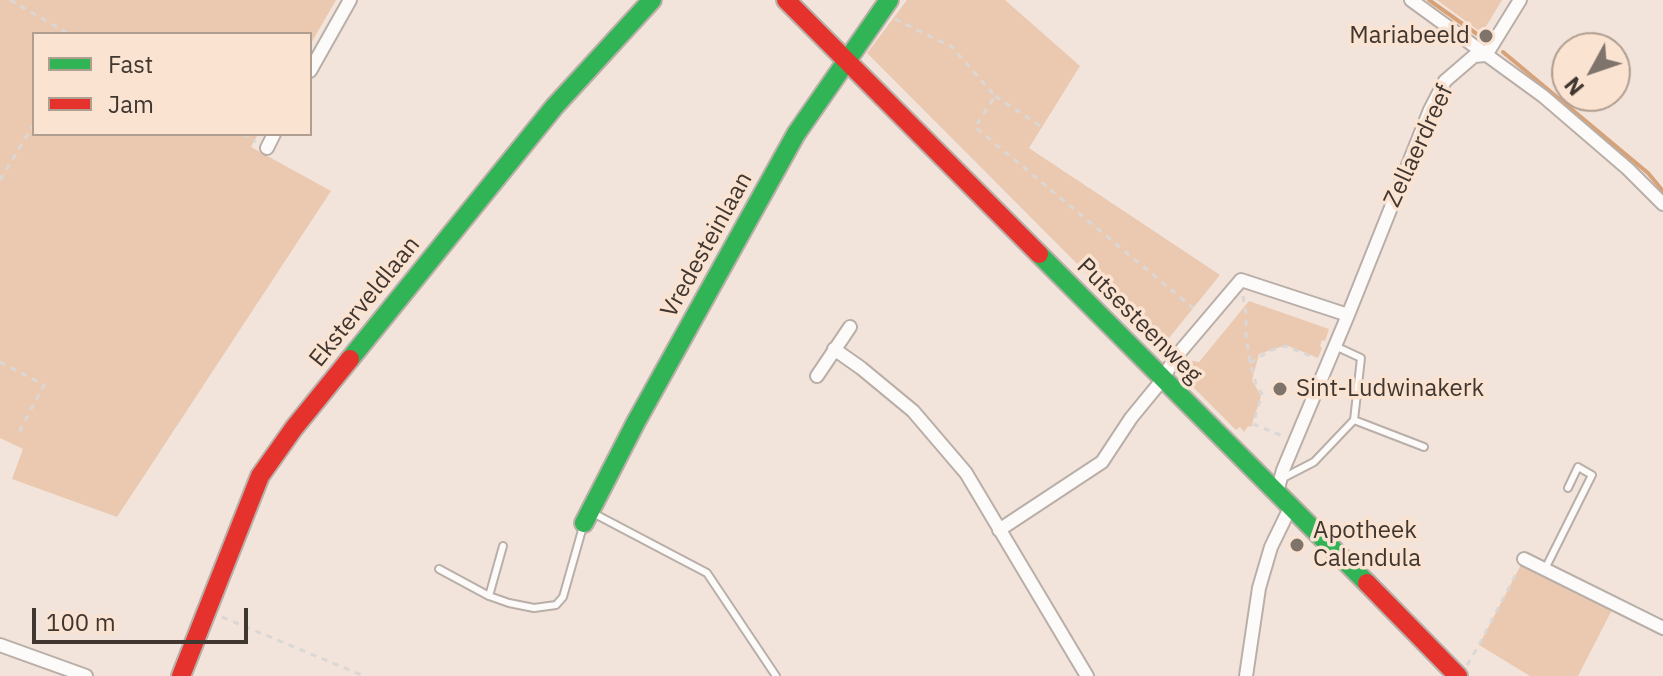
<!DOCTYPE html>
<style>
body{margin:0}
#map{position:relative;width:1663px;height:676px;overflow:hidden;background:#f2e4db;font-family:"IBM Plex Sans",sans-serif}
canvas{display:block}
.legend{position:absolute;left:32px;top:32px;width:280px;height:104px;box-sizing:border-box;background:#fbe3d2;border:2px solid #b09e91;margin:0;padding:10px 14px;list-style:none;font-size:24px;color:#403730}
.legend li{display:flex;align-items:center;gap:16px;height:40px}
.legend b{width:40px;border:2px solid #b09e91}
.north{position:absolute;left:1551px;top:32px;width:80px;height:80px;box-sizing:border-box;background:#fbe3d2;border:2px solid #b09e91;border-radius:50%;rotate:230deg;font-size:22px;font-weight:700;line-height:32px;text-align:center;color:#403730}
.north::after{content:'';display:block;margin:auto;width:28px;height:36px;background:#7e746c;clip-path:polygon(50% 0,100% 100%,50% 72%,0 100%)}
.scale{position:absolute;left:32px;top:608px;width:216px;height:36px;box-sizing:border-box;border:4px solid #403730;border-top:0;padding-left:10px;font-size:24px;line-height:28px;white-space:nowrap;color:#403730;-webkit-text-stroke:6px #fbe3d2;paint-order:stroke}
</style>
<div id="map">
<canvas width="1663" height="676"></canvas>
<ul class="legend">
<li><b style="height:10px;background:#30b455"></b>Fast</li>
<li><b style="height:10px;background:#e5322d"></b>Jam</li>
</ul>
<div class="north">N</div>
<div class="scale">100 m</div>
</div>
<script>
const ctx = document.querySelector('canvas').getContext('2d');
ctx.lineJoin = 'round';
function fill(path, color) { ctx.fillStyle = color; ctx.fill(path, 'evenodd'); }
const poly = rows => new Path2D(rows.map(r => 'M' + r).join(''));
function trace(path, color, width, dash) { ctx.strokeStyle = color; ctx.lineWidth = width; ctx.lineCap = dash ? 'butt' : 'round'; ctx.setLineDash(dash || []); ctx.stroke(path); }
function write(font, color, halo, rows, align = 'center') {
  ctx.font = font + ' "IBM Plex Sans",sans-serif'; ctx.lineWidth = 7; ctx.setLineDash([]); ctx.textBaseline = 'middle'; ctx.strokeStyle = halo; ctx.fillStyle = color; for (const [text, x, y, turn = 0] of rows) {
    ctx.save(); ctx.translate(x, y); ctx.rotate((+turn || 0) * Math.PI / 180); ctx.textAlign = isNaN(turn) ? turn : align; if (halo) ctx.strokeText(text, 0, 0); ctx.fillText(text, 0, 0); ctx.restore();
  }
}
const green = poly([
 [0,0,336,0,310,45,310,34,34,34,34,134,258,134,251,147,331,191,117,517,12,479,23,449,0,438],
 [907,0,1005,0,1080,66,1029,148,1220,275,1161,348,867,53],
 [1437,0,1502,0,1482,33],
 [1249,301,1329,329,1325,341,1322,340,1320,346,1322,348,1318,358,1286,345,1259,354,1252,380,1261,396,1251,427,1248,426,1244,432,1240,427,1236,430,1175,369,1183,359,1199,362],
 [1524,559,1615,604,1578,676,1530,676,1479,645]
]);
const stream = poly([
 [1429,0,1484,39],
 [1503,52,1648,173,1663,191]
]);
const path = poly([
 [10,0,69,34],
 [895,19,952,47,995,96,975,127,1193,308],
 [995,96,1042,127],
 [243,134,256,142],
 [0,180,34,124],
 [1243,296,1246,314,1246,334,1250,363,1256,384,1262,394,1253,424,1283,436],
 [0,362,44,385,18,434],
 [1250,363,1269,351,1285,346,1316,358],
 [222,617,364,676],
 [1467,665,1479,645,1518,570]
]);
const lane = poly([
 [1335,346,1361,358,1354,420],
 [1281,479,1314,462,1354,420,1424,447],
 [593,513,707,573,776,676],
 [439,569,489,596,509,603,534,608,556,605,563,597,584,523],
 [1545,569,1592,475,1578,467,1568,488],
 [489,596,503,546]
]);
const street = poly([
 [1411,0,1543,96,1628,169,1663,204],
 [1486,55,1520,0],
 [310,71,350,0],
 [267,148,274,134],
 [834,349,861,368,913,411,966,473,1087,676],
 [817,376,850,327],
 [1277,492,1283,470,1348,315,1430,110,1445,81,1474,56,1486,55],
 [999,530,1102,462,1131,418,1163,379,1174,359,1241,280,1348,315],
 [1524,559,1663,628],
 [0,645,86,676],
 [1246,676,1259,588,1271,547,1291,506]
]);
const fast = poly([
 [1039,254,1367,583],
 [350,359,555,106,652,0],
 [584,523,636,422,796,134,889,0]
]);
const jam = poly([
 [786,0,1039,254],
 [1367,583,1458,676],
 [181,676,260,476,294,428,350,359]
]);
const markers = [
 [1486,36,8,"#7e746c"],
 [1280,389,8,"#7e746c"],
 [1297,545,8,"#7e746c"]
];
const poiNames = [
 ["Mariabeeld",1470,36,"right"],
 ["Sint-Ludwinakerk",1296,389],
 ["Apotheek",1313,531],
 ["Calendula",1313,559]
];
const streetNames = [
 ["Zellaerdreef",1419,146,-65],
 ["Vredesteinlaan",707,245,-61],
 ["Eksterveldlaan",365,302,-51],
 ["Putsesteenweg",1139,321,45]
];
fill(green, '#ebc9b0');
trace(stream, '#d7a278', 4);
trace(lane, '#b9afa8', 10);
trace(street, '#b9afa8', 16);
trace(fast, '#b9afa8', 22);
trace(jam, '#b9afa8', 22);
trace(path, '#dbd7d4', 3, [6, 6]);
trace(lane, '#fdfbfa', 6);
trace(street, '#fdfbfa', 12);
trace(fast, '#30b455', 18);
trace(jam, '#e5322d', 18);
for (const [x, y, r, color] of markers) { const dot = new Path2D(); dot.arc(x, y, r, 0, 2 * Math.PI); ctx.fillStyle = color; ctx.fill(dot); trace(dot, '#fbe3d2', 3); }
write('24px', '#403730', '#fbe3d2', poiNames, 'left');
write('24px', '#403730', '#fbe3d2', streetNames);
</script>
